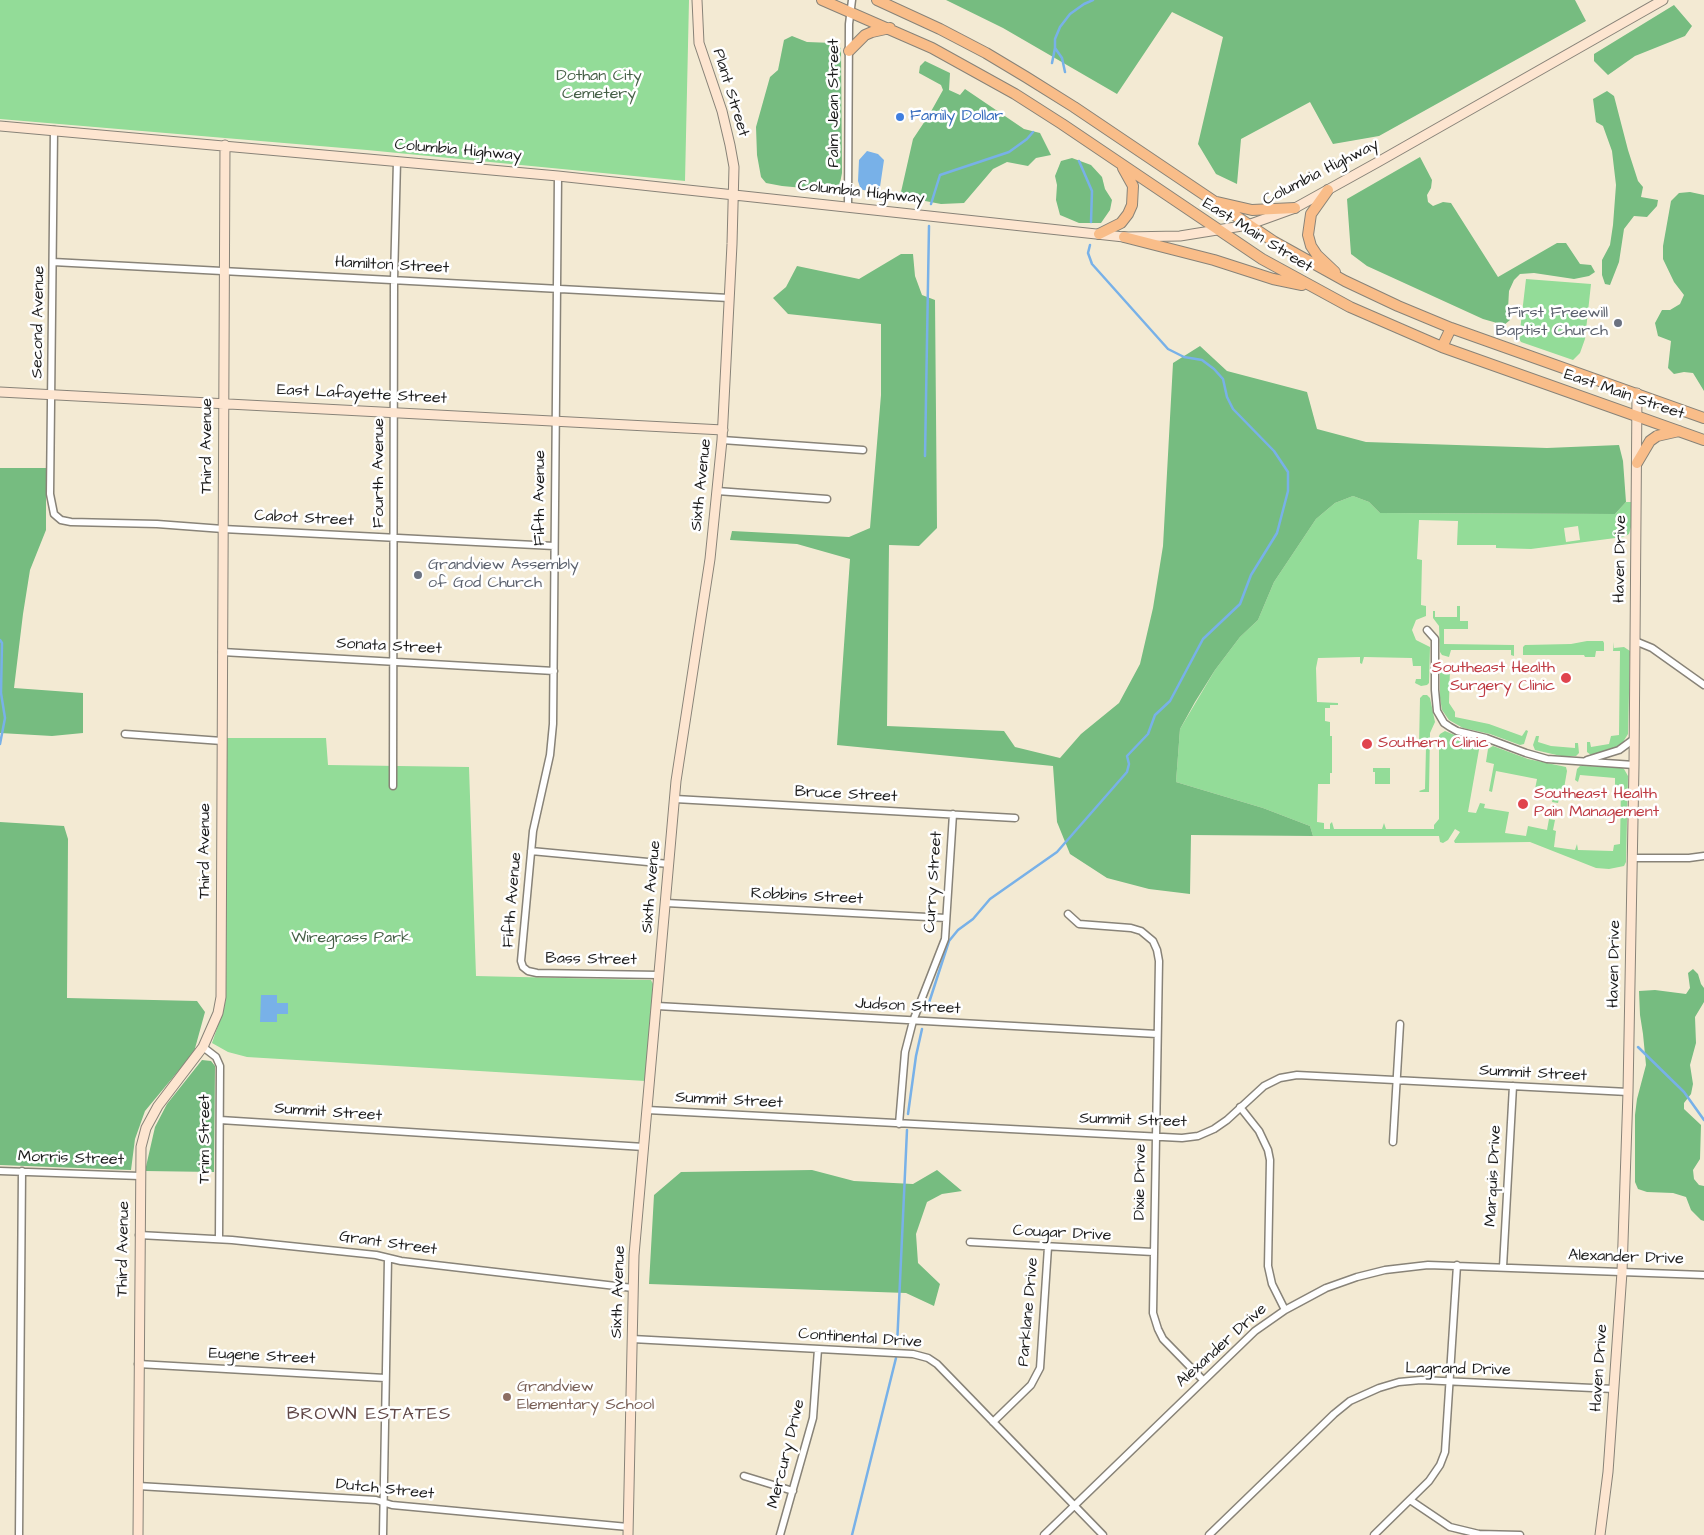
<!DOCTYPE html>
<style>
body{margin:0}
canvas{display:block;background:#f3ead3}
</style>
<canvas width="1704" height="1535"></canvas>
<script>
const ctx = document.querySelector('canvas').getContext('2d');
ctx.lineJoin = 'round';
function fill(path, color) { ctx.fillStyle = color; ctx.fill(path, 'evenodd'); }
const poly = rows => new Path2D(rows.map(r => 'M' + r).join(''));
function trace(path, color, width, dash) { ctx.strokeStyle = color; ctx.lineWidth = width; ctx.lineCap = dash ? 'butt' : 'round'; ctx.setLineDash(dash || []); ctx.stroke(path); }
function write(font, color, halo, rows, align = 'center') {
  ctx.font = font + ' "Architects Daughter",sans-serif'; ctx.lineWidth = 5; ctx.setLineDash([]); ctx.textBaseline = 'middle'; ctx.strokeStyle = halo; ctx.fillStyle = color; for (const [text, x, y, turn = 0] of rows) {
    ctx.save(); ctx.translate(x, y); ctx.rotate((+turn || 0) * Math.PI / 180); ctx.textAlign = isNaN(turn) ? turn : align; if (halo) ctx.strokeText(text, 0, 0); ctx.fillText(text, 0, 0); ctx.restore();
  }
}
const green = poly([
 [0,0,689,0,685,181,367,150,0,119],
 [1526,279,1591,284,1585,339,1580,353,1573,360,1521,342,1519,339],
 [1353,496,1369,502,1380,513,1615,514,1626,502,1631,502,1631,527,1629,534,1623,537,1531,549,1496,548,1496,545,1457,545,1458,521,1419,520,1417,559,1422,560,1421,605,1426,606,1426,616,1416,620,1412,630,1416,640,1430,647,1429,683,1427,685,1421,686,1415,683,1416,679,1421,679,1421,666,1413,666,1412,658,1364,657,1362,664,1360,663,1360,657,1318,658,1316,668,1317,702,1338,703,1338,705,1330,705,1330,708,1325,708,1325,721,1330,722,1330,736,1332,736,1332,773,1330,773,1330,784,1318,784,1317,822,1324,823,1324,829,1330,829,1330,824,1332,822,1334,829,1382,829,1384,823,1386,829,1434,829,1434,825,1439,819,1439,736,1440,734,1445,731,1462,738,1478,741,1480,744,1468,812,1476,813,1480,803,1485,804,1484,808,1509,812,1505,833,1526,836,1528,826,1547,830,1549,819,1555,820,1553,830,1556,831,1554,847,1575,850,1577,844,1578,850,1613,851,1614,845,1620,844,1621,786,1615,785,1615,778,1580,775,1578,782,1575,780,1577,769,1580,766,1621,767,1624,769,1628,776,1626,862,1624,866,1609,869,1596,868,1530,842,1455,843,1454,841,1460,832,1455,829,1448,840,1443,843,1440,842,1439,836,1313,836,1310,826,1263,808,1176,782,1180,729,1215,670,1240,637,1258,620,1274,582,1316,519,1335,503],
 [1578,526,1580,540,1566,542,1564,528],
 [1457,606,1460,606,1460,621,1468,621,1468,629,1444,629,1444,644,1514,645,1514,656,1511,655,1511,650,1451,650,1449,657,1442,655,1440,652,1439,626,1433,618,1433,611,1435,611,1435,617,1457,617],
 [1587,641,1603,641,1604,643,1604,651,1596,651,1595,657,1585,657,1584,655,1523,655,1523,647,1525,645,1571,644],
 [1614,642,1614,648,1624,647,1630,651,1628,734,1623,742,1618,747,1591,755,1587,752,1587,742,1590,742,1591,747,1609,744,1611,736,1619,735,1620,651,1613,651],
 [1446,665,1450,668,1449,703,1455,712,1455,717,1489,724,1522,736,1526,730,1528,731,1524,744,1520,745,1490,734,1463,728,1449,720,1442,710,1440,698,1440,669],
 [1423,695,1427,695,1430,698,1435,722,1430,733,1429,792,1420,792,1419,791,1425,789,1426,747,1419,747,1420,698],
 [1536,736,1539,736,1538,742,1551,746,1575,748,1575,743,1578,743,1579,753,1576,756,1561,756,1535,750,1533,745],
 [227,738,326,738,328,765,469,767,476,976,651,980,653,984,645,1081,247,1057,228,1052,212,1043,224,1008,226,998],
 [1493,746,1528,759,1566,767,1567,771,1563,794,1560,794,1558,803,1552,802,1554,793,1535,789,1537,779,1496,771,1492,792,1489,791,1494,764,1486,762,1488,749],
 [1373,768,1390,768,1390,784,1375,784,1375,772,1373,772]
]);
const forest = poly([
 [946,0,1575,0,1586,21,1379,136,1333,144,1310,102,1241,139,1237,184,1216,174,1198,144,1223,37,1172,12,1117,94,1003,28],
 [1674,5,1692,26,1685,36,1635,56,1608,75,1594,61,1594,54],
 [792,36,807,42,833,43,841,48,842,173,838,193,825,190,782,186,766,183,761,177,757,155,756,127,770,77,778,70,784,40],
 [925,61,950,73,949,90,960,95,965,89,1024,129,1040,133,1051,155,1036,158,1028,166,1007,162,993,169,964,203,941,204,904,197,901,192,913,139,929,115,943,90,941,85,919,73,920,66],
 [1607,91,1614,96,1628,150,1638,181,1643,187,1641,197,1658,200,1657,206,1647,217,1634,216,1624,229,1619,262,1610,285,1605,284,1602,275,1602,260,1610,245,1613,225,1616,185,1612,151,1603,126,1596,122,1593,99],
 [1420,157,1432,180,1431,188,1427,195,1428,202,1433,206,1443,202,1451,203,1498,277,1557,243,1566,243,1580,264,1591,265,1595,272,1589,276,1574,279,1534,273,1520,274,1514,280,1509,291,1508,309,1510,320,1504,325,1483,319,1367,266,1351,254,1347,199],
 [1072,158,1091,165,1102,177,1105,189,1112,200,1110,210,1101,223,1079,223,1060,215,1056,200,1057,185,1055,176,1061,161],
 [1690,192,1704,195,1704,391,1693,373,1684,372,1674,374,1668,368,1671,341,1658,336,1655,323,1662,310,1670,310,1680,304,1684,295,1674,282,1663,259,1663,246,1671,201,1679,193],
 [901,254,913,254,915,276,922,295,935,300,937,528,919,546,889,545,887,726,1004,731,1015,747,1060,758,1081,734,1119,703,1140,664,1153,608,1163,546,1173,363,1200,346,1227,371,1307,392,1317,429,1366,442,1547,448,1619,445,1623,461,1626,502,1615,514,1380,513,1369,502,1353,496,1335,503,1316,519,1274,582,1258,620,1240,637,1215,670,1195,702,1180,729,1176,782,1263,808,1310,826,1313,836,1191,835,1190,894,1149,889,1107,878,1070,854,1057,822,1053,766,837,745,850,559,797,544,730,540,732,531,849,537,870,528,881,395,881,324,788,314,773,298,786,287,797,266,859,279],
 [0,468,46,468,46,530,30,570,23,614,14,688,83,693,83,733,52,736,0,733],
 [0,822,64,826,68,839,67,998,197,1001,205,1012,194,1052,145,1111,135,1139,131,1170,0,1165],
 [1693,969,1698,974,1701,984,1704,988,1704,1002,1695,1017,1696,1043,1690,1065,1693,1084,1691,1094,1684,1103,1684,1109,1701,1125,1700,1159,1693,1170,1694,1179,1699,1185,1704,1186,1704,1221,1701,1220,1691,1210,1686,1197,1673,1193,1647,1192,1638,1189,1635,1182,1635,1115,1637,1099,1646,1065,1643,1034,1640,1015,1639,991,1655,990,1686,994,1690,988,1688,973],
 [202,1060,211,1061,215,1066,214,1172,145,1171,155,1127,167,1104],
 [812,1170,854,1181,913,1184,937,1170,962,1191,942,1194,927,1202,916,1234,918,1263,940,1284,934,1306,906,1293,649,1284,654,1195,681,1172]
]);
const water = poly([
 [867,151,878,154,884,160,880,187,876,190,871,191,863,190,860,187,858,181,859,160],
 [261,995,277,995,277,1003,288,1003,288,1014,277,1014,277,1022,260,1022]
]);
const stream = poly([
 [1052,63,1055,48],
 [1065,72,1062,58,1055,48,1055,39,1060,27,1070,14,1084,4,1093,0],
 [1079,161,1092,191,1091,222],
 [931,204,940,175,1009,152,1027,139,1033,132],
 [925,456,929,226],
 [0,640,2,643,1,693,5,718,0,744],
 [926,1012,949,941,958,930,973,919,990,899,1057,852,1127,772,1129,764,1127,756,1148,734,1155,715,1170,701,1203,639,1240,604,1251,575,1277,533,1288,491,1288,472,1274,451,1233,409,1227,397,1223,379,1214,369,1202,360,1184,357,1168,349,1092,264,1088,253,1090,245],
 [1638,1047,1684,1092,1704,1120],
 [908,1114,916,1056,922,1029],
 [897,1346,907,1130],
 [852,1535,896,1358]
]);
const street = poly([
 [54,130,50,494,54,514,61,520,71,522,157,524,223,529,554,546],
 [558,176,553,724,550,755,533,831,521,961,523,967,528,971,537,973,659,975],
 [848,207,849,24,852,0],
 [53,262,729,298],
 [722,440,863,450],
 [717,491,827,499],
 [1427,630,1435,639,1435,690,1437,711,1444,723,1450,727,1457,731,1486,738,1526,753,1547,759,1634,765],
 [1635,641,1652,648,1704,685],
 [222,652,554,671],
 [125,734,222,741],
 [1587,760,1619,750,1634,739],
 [393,786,394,280,397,161],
 [675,799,1015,818],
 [531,851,669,864],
 [1632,858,1689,858,1704,856],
 [666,903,946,918],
 [1068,914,1079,924,1131,928,1141,931,1153,941,1157,950,1159,961,1153,1313,1158,1329,1163,1339,1203,1380],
 [657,1006,1157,1034],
 [203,1047,216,1057,220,1066,219,1238],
 [1240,1107,1259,1131,1268,1150,1270,1160,1268,1266,1272,1284,1285,1310],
 [647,1110,1182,1138,1198,1136,1214,1129,1227,1120,1264,1086,1280,1078,1297,1075,1628,1092],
 [220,1120,644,1147],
 [899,1124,905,1052,913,1021,945,939,953,814],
 [1393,1142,1400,1024],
 [0,1171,140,1176],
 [139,1235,232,1240,376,1255,401,1261,633,1288],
 [970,1242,1153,1252],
 [1503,1267,1513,1086],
 [632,1339,913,1354,928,1358,937,1364,1103,1535],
 [138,1364,385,1378],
 [993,1422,1031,1385,1040,1368,1048,1247],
 [744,1476,793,1491],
 [138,1486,376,1500,392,1505,628,1527],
 [1410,1500,1450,1527,1479,1534,1520,1535],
 [19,1535,22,1171],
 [383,1535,388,1258],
 [780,1535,813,1418,818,1349],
 [1044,1535,1255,1331,1285,1310,1326,1288,1357,1277,1385,1270,1428,1265,1704,1275],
 [1209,1535,1334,1414,1350,1401,1379,1388,1399,1382,1421,1380,1614,1389],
 [1374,1535,1429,1481,1440,1465,1445,1452,1457,1265]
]);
const secondary = poly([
 [0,126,558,176,1124,237,1180,236,1248,225,1295,208,1378,162,1663,0],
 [0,392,723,430],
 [138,1535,141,1147,146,1128,158,1106,203,1047,218,1013,221,997,225,145],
 [628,1535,634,1255,676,781,710,559,722,440,732,244,734,167,730,145,722,111,699,43,697,0],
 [1600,1535,1608,1472,1622,1272,1628,1092,1634,765,1637,393]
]);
const primary = poly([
 [822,0,932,48,1015,94,1062,124,1262,259,1350,307,1442,347,1704,440],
 [877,0,940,29,986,53,1026,77,1074,107,1273,241,1345,281,1398,306,1451,328,1704,418],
 [849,51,865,35,872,32,890,28],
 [1328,190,1311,214,1308,235,1311,246,1317,255,1335,272],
 [1217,202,1252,210,1295,208],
 [1099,234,1121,223,1128,214,1132,205,1133,186,1123,168],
 [1124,237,1214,260,1273,279,1302,285],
 [1442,347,1451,328],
 [1637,463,1650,441,1657,436,1679,431]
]);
const markers = [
 [900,117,5,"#3f7fe0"],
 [1618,323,5,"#6b7280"],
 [418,575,5,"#6b7280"],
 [1566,678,6,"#e0444e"],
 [1367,744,6,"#e0444e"],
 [1523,804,6,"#e0444e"],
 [507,1397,5,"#8d6e63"]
];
const parkNames = [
 ["Dothan City",599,77],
 ["Cemetery",599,95],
 ["Wiregrass Park",351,939]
];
const streetNames = [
 ["Plant Street",730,93,73],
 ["Palm Jean Street",835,103,-90],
 ["Columbia Highway",458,151,5],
 ["Columbia Highway",1321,173,-27],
 ["Columbia Highway",861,193,6],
 ["East Main Street",1257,236,32],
 ["Hamilton Street",392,266,3],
 ["Second Avenue",39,322,-89],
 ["East Lafayette Street",362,395,3],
 ["East Main Street",1624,395,19],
 ["Third Avenue",208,446,-90],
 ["Fourth Avenue",380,473,-90],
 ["Sixth Avenue",702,485,-84],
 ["Fifth Avenue",541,498,-90],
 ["Cabot Street",304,519,3],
 ["Haven Drive",1621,559,-89],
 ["Sonata Street",389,647,3],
 ["Bruce Street",846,795,3],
 ["Third Avenue",206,851,-90],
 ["Curry Street",934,882,-86],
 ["Sixth Avenue",652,887,-85],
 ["Robbins Street",807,897,3],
 ["Fifth Avenue",513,900,-85],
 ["Bass Street",591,960,1],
 ["Haven Drive",1615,964,-89],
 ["Judson Street",908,1007,3],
 ["Summit Street",1533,1074,3],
 ["Summit Street",729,1101,3],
 ["Summit Street",328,1113,4],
 ["Summit Street",1133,1121,2],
 ["Trim Street",206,1139,-90],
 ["Morris Street",71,1159,2],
 ["Marquis Drive",1494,1176,-87],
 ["Dixie Drive",1141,1182,-89],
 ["Cougar Drive",1062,1234,3],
 ["Grant Street",388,1244,8],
 ["Third Avenue",124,1249,-89],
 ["Alexander Drive",1626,1258,2],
 ["Sixth Avenue",619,1292,-88],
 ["Parklane Drive",1029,1312,-85],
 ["Continental Drive",860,1339,4],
 ["Alexander Drive",1222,1346,-42],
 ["Eugene Street",262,1357,3],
 ["Haven Drive",1600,1368,-86],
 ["Lagrand Drive",1458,1370,1],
 ["Mercury Drive",787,1454,-76],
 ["Dutch Street",385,1490,6]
];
const shopNames = [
 ["Family Dollar",910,117]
];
const worshipNames = [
 ["First Freewill",1608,314],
 ["Baptist Church",1608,332],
 ["Grandview Assembly",428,566,"left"],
 ["of God Church",428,584,"left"]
];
const healthNames = [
 ["Southeast Health",1555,669,"right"],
 ["Surgery Clinic",1555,687,"right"],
 ["Southern Clinic",1378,744],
 ["Southeast Health",1534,795],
 ["Pain Management",1534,813]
];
const educationNames = [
 ["Grandview",517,1388],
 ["Elementary School",517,1406]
];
const neighbourhoodNames = [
 ["BROWN ESTATES",369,1415]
];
fill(green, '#93dc98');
fill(forest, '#76bc80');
fill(water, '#78b1e8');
trace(stream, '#78b1e8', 2.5);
trace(street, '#888378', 9);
trace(secondary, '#888378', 11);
trace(primary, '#888378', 12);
trace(street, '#fff', 6);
trace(secondary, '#fde5d0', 9);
trace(primary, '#f9bd89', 10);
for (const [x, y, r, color] of markers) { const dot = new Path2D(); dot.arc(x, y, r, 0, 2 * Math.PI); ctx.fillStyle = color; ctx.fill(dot); trace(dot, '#fff', 2); }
write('16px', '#465f47', '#fff', parkNames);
write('16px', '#1c1c1c', '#fff', streetNames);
write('16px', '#366cbe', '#fff', shopNames, 'left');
write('16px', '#5b616d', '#fff', worshipNames, 'right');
write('16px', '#be3a42', '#fff', healthNames, 'left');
write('16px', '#785e54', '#fff', educationNames, 'left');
ctx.letterSpacing = '1px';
write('18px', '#604746', '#fff', neighbourhoodNames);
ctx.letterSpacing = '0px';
</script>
